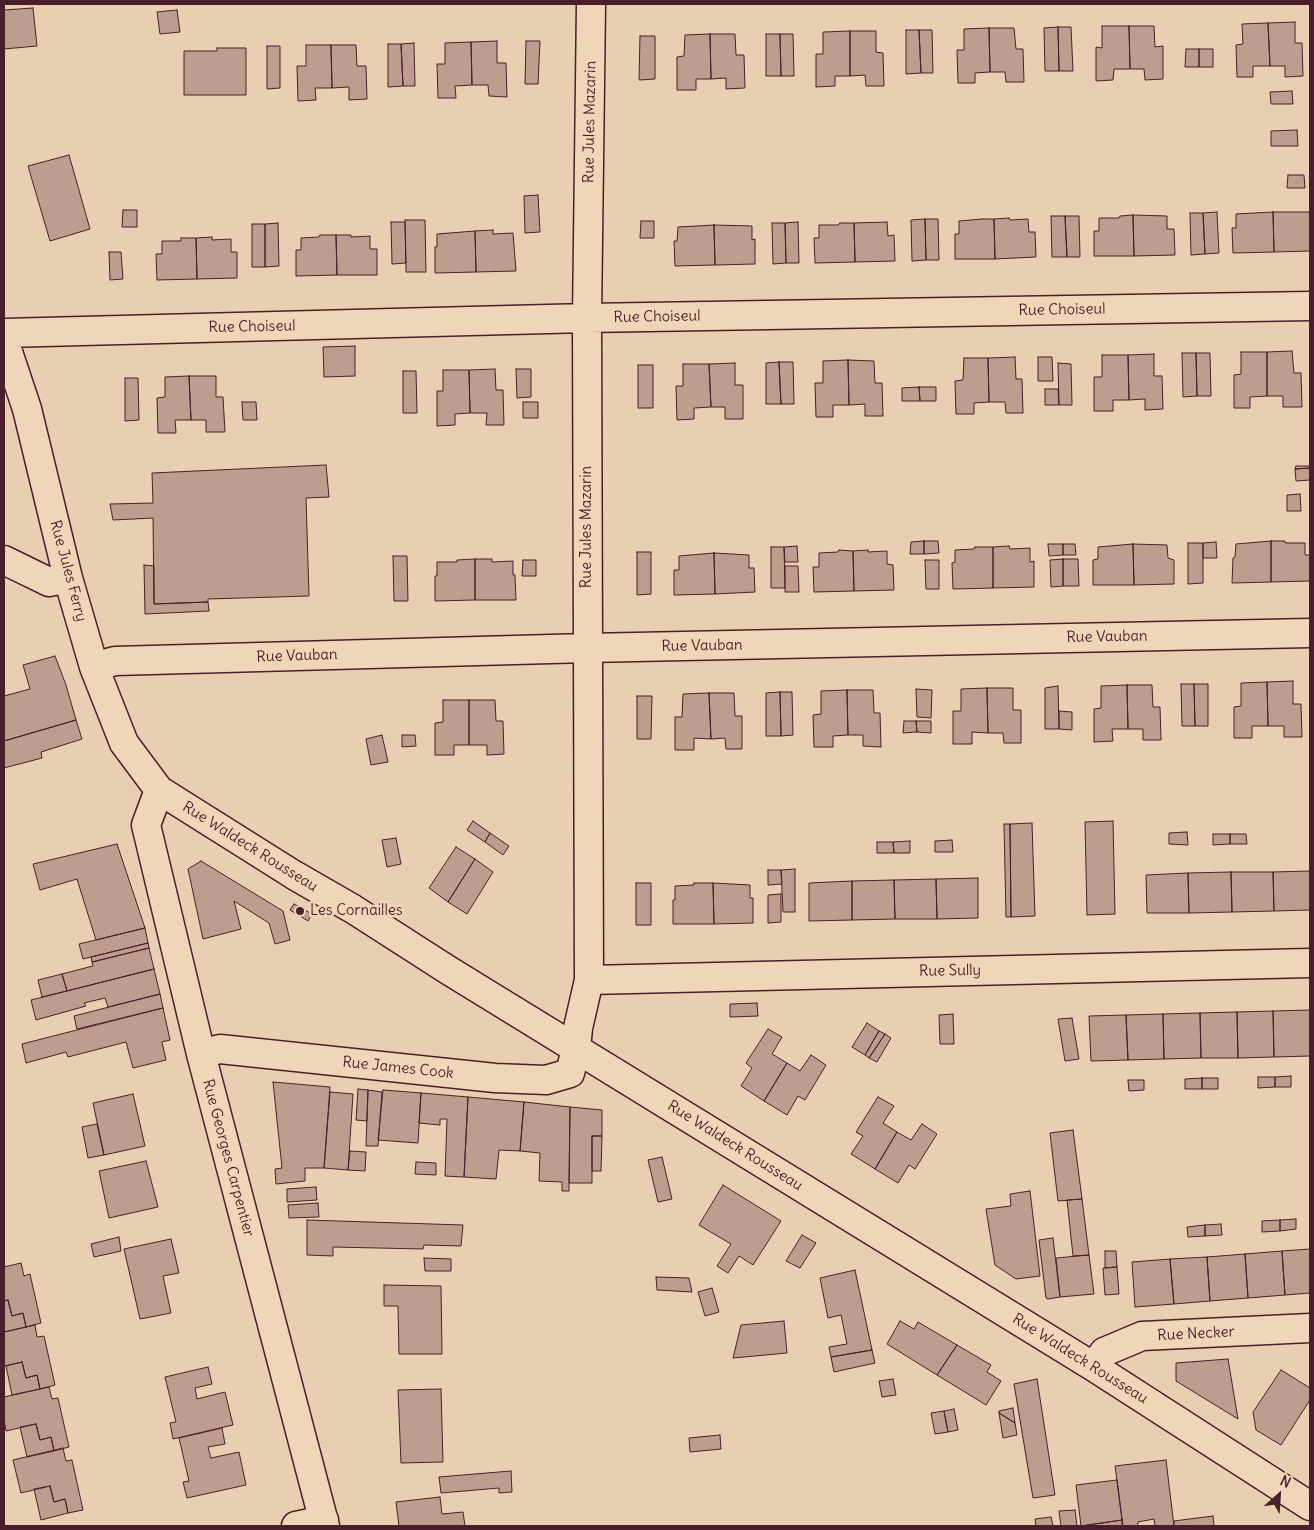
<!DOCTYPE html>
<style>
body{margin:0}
#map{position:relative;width:1314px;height:1530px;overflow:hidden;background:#e9cfb2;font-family:Delius,sans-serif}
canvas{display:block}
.frame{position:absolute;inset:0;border:5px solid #4a1f2b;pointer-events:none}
.north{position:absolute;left:1254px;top:1470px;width:50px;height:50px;-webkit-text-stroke:4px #f0d6b8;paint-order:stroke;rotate:26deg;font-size:14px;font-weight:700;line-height:20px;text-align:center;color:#4a1f2b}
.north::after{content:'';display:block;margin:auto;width:18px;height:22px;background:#4a1f2b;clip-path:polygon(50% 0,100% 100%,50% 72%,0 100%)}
</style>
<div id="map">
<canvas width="1314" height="1530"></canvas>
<div class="frame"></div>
<div class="north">N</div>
</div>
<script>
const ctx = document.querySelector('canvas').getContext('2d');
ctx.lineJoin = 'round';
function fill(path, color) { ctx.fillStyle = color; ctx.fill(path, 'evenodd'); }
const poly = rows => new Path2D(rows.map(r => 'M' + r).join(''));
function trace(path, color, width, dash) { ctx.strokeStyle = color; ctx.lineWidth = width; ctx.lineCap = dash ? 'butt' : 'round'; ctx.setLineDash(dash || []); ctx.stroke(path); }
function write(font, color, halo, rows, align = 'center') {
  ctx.font = font + ' Delius,sans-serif'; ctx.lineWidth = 5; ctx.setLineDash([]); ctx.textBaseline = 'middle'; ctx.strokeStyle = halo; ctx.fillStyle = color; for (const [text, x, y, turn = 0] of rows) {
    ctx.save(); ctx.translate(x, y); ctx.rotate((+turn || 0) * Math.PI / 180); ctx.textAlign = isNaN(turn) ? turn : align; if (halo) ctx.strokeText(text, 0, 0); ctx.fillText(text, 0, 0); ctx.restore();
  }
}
const building = poly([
 [33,8,37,46,4,49,4,10,33,8],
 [177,10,180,32,160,34,157,12,177,10],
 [1295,22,1295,43,1302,43,1303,76,1285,77,1285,66,1270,66,1268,23,1295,22],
 [1268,23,1270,66,1253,66,1253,77,1237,77,1236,45,1243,44,1242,24,1268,23],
 [1102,26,1129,26,1130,69,1114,69,1113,80,1096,81,1096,47,1102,48,1102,26],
 [1129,26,1154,26,1155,47,1163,46,1163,79,1145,80,1144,69,1130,69,1129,26],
 [1058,27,1071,27,1073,71,1059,71,1058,27],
 [1058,27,1059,71,1045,71,1044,28,1058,27],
 [989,28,1014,28,1016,49,1023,49,1024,82,1006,82,1005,72,990,72,989,28],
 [989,28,990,72,975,73,975,83,958,83,957,50,964,50,964,29,989,28],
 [906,30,919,30,921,73,906,74,906,30],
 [919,30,932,30,933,73,921,73,919,30],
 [850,31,850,76,835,76,835,86,816,87,816,54,823,54,823,32,850,31],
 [850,31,876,31,876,52,883,53,884,86,866,86,865,75,850,76,850,31],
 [710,34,735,34,736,55,744,55,745,88,726,89,726,78,711,79,710,34],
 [710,34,711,79,696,79,696,90,677,90,677,57,684,56,685,35,710,34],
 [766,34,780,34,781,76,766,76,766,34],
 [780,34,793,34,794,76,781,76,780,34],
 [640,36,655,36,655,79,639,80,640,36],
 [497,41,497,63,506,63,507,97,489,96,488,85,472,85,471,42,497,41],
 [526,41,540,41,538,84,525,84,526,41],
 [471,42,472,85,455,86,456,98,438,98,437,64,445,64,445,43,471,42],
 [414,43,415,86,403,86,401,44,414,43],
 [388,44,401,44,403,86,388,87,388,44],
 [306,45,331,45,332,88,315,88,316,100,298,101,297,66,306,66,306,45],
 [331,45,356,45,357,66,366,66,367,99,349,100,349,87,332,88,331,45],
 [267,46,280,46,280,88,267,89,267,46],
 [217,48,246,48,246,95,184,95,184,51,217,51,217,48],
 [1186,49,1199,49,1199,67,1185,67,1186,49],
 [1199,49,1213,49,1213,67,1199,67,1199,49],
 [1292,91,1293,104,1271,104,1270,92,1292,91],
 [1297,130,1298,146,1271,146,1271,131,1297,130],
 [69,155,90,229,50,241,28,166,69,155],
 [1288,175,1304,175,1305,188,1287,188,1288,175],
 [538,195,540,232,525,233,524,196,538,195],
 [123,210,137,210,137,227,122,227,123,210],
 [1217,212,1219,253,1205,254,1203,213,1217,212],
 [1273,212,1274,252,1233,253,1232,228,1236,228,1236,214,1273,212],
 [1273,212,1310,212,1310,251,1274,252,1273,212],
 [1190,213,1203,213,1205,254,1191,255,1190,213],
 [1133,215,1134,256,1094,256,1094,231,1099,231,1099,218,1119,218,1120,216,1133,215],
 [1133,215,1167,216,1167,229,1174,229,1175,255,1134,256,1133,215],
 [1051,216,1065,216,1067,257,1052,257,1051,216],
 [1065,216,1079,216,1080,257,1067,257,1065,216],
 [1009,218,1010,220,1028,219,1029,232,1035,232,1036,257,995,259,994,219,1009,218],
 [925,219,926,260,912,261,911,220,925,219],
 [925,219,938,219,939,260,926,260,925,219],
 [982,219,994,219,995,259,955,259,955,234,959,234,959,221,982,219],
 [405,220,425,220,426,272,406,272,405,220],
 [641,221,654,221,654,238,640,238,641,221],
 [391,222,405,222,406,263,392,264,391,222],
 [798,222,799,263,786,263,785,223,798,222],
 [887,222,888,236,894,235,895,261,855,262,854,223,887,222],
 [278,223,279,266,265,267,265,224,278,223],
 [772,223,785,223,786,263,773,264,772,223],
 [840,223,854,223,855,262,815,263,814,238,819,238,819,225,838,225,840,223],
 [252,224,265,224,265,267,252,267,252,224],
 [714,225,752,226,752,240,755,239,755,264,715,265,714,225],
 [714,225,715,265,675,266,674,241,677,241,678,227,714,225],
 [493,230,493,234,513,233,516,271,476,272,475,231,493,230],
 [475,231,476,272,435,273,435,247,437,247,437,234,475,231],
 [320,235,336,235,337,275,296,276,296,250,301,250,301,238,319,237,320,235],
 [336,235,351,235,351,237,370,236,370,249,377,249,377,275,337,275,336,235],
 [212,237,212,240,231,239,231,252,237,252,237,278,197,279,196,238,212,237],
 [181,238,196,238,197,279,157,280,156,254,162,254,162,241,181,241,181,238],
 [109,252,121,252,123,279,110,280,109,252],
 [355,346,355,376,324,377,323,347,355,346],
 [1292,351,1294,373,1301,373,1302,407,1283,407,1283,396,1267,396,1267,352,1292,351],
 [1241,352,1267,352,1267,396,1250,397,1250,408,1234,408,1234,375,1241,374,1241,352],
 [1182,353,1196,353,1197,396,1183,397,1182,353],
 [1196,353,1210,353,1211,396,1197,396,1196,353],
 [1154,354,1154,376,1162,376,1163,409,1145,410,1145,399,1129,400,1128,355,1154,354],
 [1102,355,1128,355,1129,400,1113,400,1113,411,1094,411,1094,377,1102,377,1102,355],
 [1015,357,1016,379,1022,379,1023,413,1006,413,1005,402,989,402,988,358,1015,357],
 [1038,357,1052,357,1053,381,1038,381,1038,357],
 [964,358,988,358,989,402,974,403,974,414,956,414,955,381,963,380,964,358],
 [848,360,849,405,833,405,833,417,816,417,815,383,823,383,823,361,848,360],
 [848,360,874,361,875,383,882,383,883,416,865,416,865,404,849,405,848,360],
 [779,362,781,404,766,404,766,363,779,362],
 [779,362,793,362,794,404,781,404,779,362],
 [735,363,735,385,743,385,743,419,725,419,725,407,711,407,709,364,735,363],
 [1058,363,1071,364,1072,405,1059,405,1058,363],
 [683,364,709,364,711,407,694,408,694,419,677,420,676,386,683,386,683,364],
 [638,365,653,365,653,408,638,408,638,365],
 [495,369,496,390,503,390,504,425,486,425,487,413,470,413,469,370,495,369],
 [516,369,531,369,531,397,517,398,516,369],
 [443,370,469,370,470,413,455,414,455,425,437,426,437,391,443,391,443,370],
 [403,371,416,371,417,413,403,413,403,371],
 [189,376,191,420,175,420,176,433,158,433,157,398,165,397,165,377,189,376],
 [189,376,216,376,216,397,223,397,225,432,206,432,206,420,191,420,189,376],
 [125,378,138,378,139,420,125,421,125,378],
 [919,387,920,401,902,401,902,388,919,387],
 [919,387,936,387,936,401,920,401,919,387],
 [1045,389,1058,389,1059,405,1045,405,1045,389],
 [242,402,256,402,257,420,243,420,242,402],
 [523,402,538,402,538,418,523,418,523,402],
 [326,465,329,497,306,498,309,596,208,599,208,602,154,604,153,518,113,520,110,504,153,503,152,473,326,465],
 [1296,466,1310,466,1310,468,1295,469,1296,466],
 [1310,468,1310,480,1296,481,1295,469,1310,468],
 [1300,494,1301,511,1287,511,1287,495,1300,494],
 [924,541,938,541,939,553,924,554,924,541],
 [924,541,924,554,910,554,911,542,924,541],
 [1271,541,1271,582,1232,583,1233,558,1235,557,1236,544,1271,541],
 [1271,541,1285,541,1285,543,1305,543,1305,555,1310,555,1310,581,1271,582,1271,541],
 [1216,542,1217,558,1203,558,1203,543,1216,542],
 [1188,543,1203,543,1203,583,1188,584,1188,543],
 [1048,544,1063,544,1063,555,1049,556,1048,544],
 [1063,544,1075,544,1076,555,1063,555,1063,544],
 [1133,544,1167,545,1168,558,1174,560,1174,584,1134,585,1133,544],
 [1133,544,1134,585,1093,585,1093,560,1098,559,1098,547,1133,544],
 [797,546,798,562,785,562,784,547,797,546],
 [1009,546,1010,549,1030,548,1030,562,1034,561,1034,587,993,588,993,547,1009,546],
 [771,547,784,547,785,588,771,588,771,547],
 [975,547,993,547,993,588,953,589,952,563,955,562,955,550,974,549,975,547],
 [839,550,853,551,854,591,814,592,813,567,819,567,819,553,838,552,839,550],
 [868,550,868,552,887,551,887,564,893,565,894,590,854,591,853,551,868,550],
 [637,552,651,552,651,594,637,595,637,552],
 [714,553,749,555,749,568,754,568,755,592,715,594,714,553],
 [714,553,715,594,674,595,674,570,679,570,679,556,714,553],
 [393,556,407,556,408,601,394,601,393,556],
 [475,559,492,559,492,562,513,561,513,575,515,575,516,600,475,600,475,559],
 [475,559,475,600,435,601,435,576,437,576,437,562,457,562,457,560,475,559],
 [1063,559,1078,559,1079,586,1063,586,1063,559],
 [1063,559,1063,586,1051,587,1050,560,1063,559],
 [523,560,536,560,536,576,522,576,523,560],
 [925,560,939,560,939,589,926,589,925,560],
 [144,565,154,566,154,604,208,602,209,611,145,614,144,565],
 [785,566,798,566,799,592,785,592,785,566],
 [55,656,66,685,76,720,4,741,4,696,30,689,23,665,55,656],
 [1293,681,1293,704,1301,704,1302,737,1284,737,1284,726,1268,726,1267,682,1293,681],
 [1267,682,1268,726,1252,726,1252,738,1234,738,1234,707,1241,706,1241,683,1267,682],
 [1181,684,1194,684,1195,726,1182,726,1181,684],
 [1194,684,1208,684,1208,726,1195,726,1194,684],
 [1127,685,1128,729,1112,729,1113,741,1094,742,1094,709,1101,708,1101,686,1127,685],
 [1127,685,1152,685,1153,707,1160,707,1161,740,1143,740,1143,729,1128,729,1127,685],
 [1058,686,1059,729,1045,729,1045,688,1058,686],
 [987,688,988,733,972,732,972,744,953,744,953,711,961,711,961,689,987,688],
 [987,688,1013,688,1013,710,1021,710,1021,743,1004,743,1003,733,988,733,987,688],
 [916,689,932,690,931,718,917,717,916,689],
 [847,690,873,690,874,713,880,713,881,747,863,746,863,735,848,735,847,690],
 [847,690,848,735,833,736,833,747,814,747,813,715,821,714,821,691,847,690],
 [780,692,792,692,793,735,781,736,780,692],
 [780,692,781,736,766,736,766,693,780,692],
 [709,693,711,739,694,738,694,750,675,750,675,717,682,717,683,694,709,693],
 [709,693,734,693,735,716,742,716,742,749,726,749,725,738,711,739,709,693],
 [637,696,652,696,651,739,637,739,637,696],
 [443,700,469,700,469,745,454,745,454,755,435,755,435,723,443,722,443,700],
 [469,700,495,700,496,721,503,721,504,754,487,755,487,745,469,745,469,700],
 [1059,711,1072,712,1072,730,1059,729,1059,711],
 [76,720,82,739,41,752,42,758,4,768,4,741,76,720],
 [904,721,916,721,917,732,903,733,904,721],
 [916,721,931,721,931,733,917,732,916,721],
 [382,735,388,762,371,765,366,739,382,735],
 [402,735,415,735,416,746,402,747,402,735],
 [473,821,490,833,485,842,467,830,473,821],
 [1113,821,1115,914,1087,915,1085,822,1113,821],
 [1032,823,1035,916,1011,917,1010,824,1032,823],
 [1004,824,1010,824,1011,917,1006,917,1004,824],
 [1187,832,1188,845,1169,844,1169,833,1187,832],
 [490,833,509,846,503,855,485,842,490,833],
 [1213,834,1230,834,1230,844,1213,845,1213,834],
 [1230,834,1246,834,1247,844,1230,844,1230,834],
 [396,838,401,864,387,867,382,840,396,838],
 [952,840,953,852,935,852,935,841,952,840],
 [910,841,910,853,894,853,893,842,910,841],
 [877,842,893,842,894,853,877,853,877,842],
 [117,844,145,928,96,940,77,879,40,890,33,864,117,844],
 [456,847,475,859,448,902,429,888,456,847],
 [475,859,493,872,467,914,448,902,475,859],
 [201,861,283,911,290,940,275,944,269,923,234,901,241,929,203,939,188,869,201,861],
 [795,869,795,912,783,912,781,870,795,869],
 [768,870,781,870,782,884,768,885,768,870],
 [1310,871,1310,910,1274,911,1273,872,1310,871],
 [1231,872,1232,912,1189,913,1188,873,1231,872],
 [1231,872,1273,872,1274,911,1232,912,1231,872],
 [1188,873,1189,913,1147,913,1146,875,1188,873],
 [978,878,978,918,937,919,936,879,978,878],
 [936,879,937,919,895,919,894,880,936,879],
 [894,880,895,919,852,920,852,881,894,880],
 [852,881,852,920,809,921,809,883,852,881],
 [636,883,651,883,651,925,636,925,636,883],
 [694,883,713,883,714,924,673,924,673,900,675,900,675,886,694,885,694,883],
 [713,883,750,885,750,898,753,898,753,923,714,924,713,883],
 [781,894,781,922,768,923,768,895,781,894],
 [294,904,312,914,308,921,290,910,294,904],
 [145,928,148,943,83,959,79,944,145,928],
 [148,943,149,948,92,962,91,957,148,943],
 [149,948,154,969,67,991,62,974,93,966,92,962,149,948],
 [154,969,160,994,108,1007,105,998,84,1003,86,1006,36,1020,31,1000,154,969],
 [62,974,67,991,42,997,38,980,62,974],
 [160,994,163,1008,77,1029,74,1016,160,994],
 [757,1003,758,1016,730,1017,730,1004,757,1003],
 [163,1008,170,1040,162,1042,166,1060,133,1068,126,1042,68,1057,66,1052,26,1063,22,1044,163,1008],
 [1310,1010,1310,1056,1274,1057,1273,1011,1310,1010],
 [1273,1011,1274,1057,1238,1058,1237,1012,1273,1011],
 [1237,1012,1238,1058,1201,1058,1200,1013,1237,1012],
 [1200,1013,1201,1058,1164,1059,1163,1014,1200,1013],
 [953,1014,954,1044,940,1044,939,1015,953,1014],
 [1163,1014,1164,1059,1128,1060,1126,1015,1163,1014],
 [1126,1015,1128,1060,1091,1061,1089,1016,1126,1015],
 [1072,1018,1079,1059,1065,1061,1058,1019,1072,1018],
 [867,1023,879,1031,865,1055,852,1047,867,1023],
 [768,1029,782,1037,772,1054,787,1063,764,1101,741,1086,752,1068,746,1063,768,1029],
 [879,1031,885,1034,869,1058,865,1055,879,1031],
 [885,1034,891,1038,877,1062,869,1058,885,1034],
 [811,1055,826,1065,805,1100,798,1096,787,1115,764,1101,787,1063,800,1071,811,1055],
 [1291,1076,1291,1087,1275,1087,1275,1077,1291,1076],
 [1258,1077,1275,1077,1275,1087,1258,1088,1258,1077],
 [1202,1078,1218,1078,1218,1089,1202,1089,1202,1078],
 [1202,1078,1202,1089,1185,1089,1185,1079,1202,1078],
 [1128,1080,1144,1080,1144,1090,1129,1091,1128,1080],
 [273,1082,330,1087,324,1168,305,1168,305,1181,276,1184,275,1169,282,1168,273,1082],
 [358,1089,368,1090,367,1121,356,1120,358,1089],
 [368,1090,382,1092,378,1146,366,1146,368,1090],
 [383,1090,421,1093,418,1143,378,1140,383,1090],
 [330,1092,353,1094,348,1170,324,1168,330,1092],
 [421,1093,468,1097,464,1177,445,1176,447,1119,440,1119,440,1125,419,1123,421,1093],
 [133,1094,145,1146,104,1155,93,1103,133,1094],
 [468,1097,524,1102,520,1151,499,1150,496,1179,464,1177,468,1097],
 [878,1097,894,1106,883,1123,897,1132,875,1169,851,1154,863,1136,856,1132,878,1097],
 [524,1102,570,1107,569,1191,562,1191,562,1182,539,1181,540,1153,520,1151,524,1102],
 [570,1107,602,1110,602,1136,592,1136,592,1183,569,1183,570,1107],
 [97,1124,104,1155,88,1158,82,1127,97,1124],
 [922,1124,937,1134,915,1169,909,1165,898,1183,875,1169,897,1132,911,1140,922,1124],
 [1073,1130,1082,1199,1058,1201,1050,1133,1073,1130],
 [592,1136,602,1136,601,1171,592,1171,592,1136],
 [350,1151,366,1152,365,1171,348,1170,350,1151],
 [662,1157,672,1199,658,1202,648,1160,662,1157],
 [146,1161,158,1207,109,1218,99,1171,146,1161],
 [416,1162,436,1163,436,1175,415,1174,416,1162],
 [723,1185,781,1221,753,1265,739,1256,728,1273,717,1266,731,1244,699,1225,723,1185],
 [316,1187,317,1200,287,1202,287,1189,316,1187],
 [1030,1191,1040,1276,1016,1279,995,1265,986,1209,1011,1206,1010,1194,1030,1191],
 [1082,1199,1089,1255,1073,1256,1067,1200,1082,1199],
 [318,1203,319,1217,289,1218,288,1205,318,1203],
 [1296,1219,1296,1229,1280,1231,1280,1220,1296,1219],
 [307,1220,463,1225,461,1246,424,1245,423,1249,333,1247,333,1256,307,1255,307,1220],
 [1280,1220,1280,1231,1262,1232,1262,1221,1280,1220],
 [1221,1224,1222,1235,1205,1236,1205,1225,1221,1224],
 [1205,1225,1205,1236,1188,1237,1187,1227,1205,1225],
 [802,1235,816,1243,800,1268,786,1261,802,1235],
 [119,1237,121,1251,94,1257,91,1244,119,1237],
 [1053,1238,1060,1297,1048,1299,1046,1298,1039,1240,1053,1238],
 [171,1239,179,1273,163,1276,171,1313,140,1319,124,1249,171,1239],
 [1310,1249,1310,1293,1285,1295,1282,1251,1310,1249],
 [1105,1251,1116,1251,1117,1267,1105,1268,1105,1251],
 [1282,1251,1285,1295,1248,1298,1245,1254,1282,1251],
 [1245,1254,1248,1298,1210,1301,1207,1257,1245,1254],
 [1089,1255,1094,1294,1060,1297,1056,1258,1089,1255],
 [1207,1257,1210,1301,1174,1304,1170,1259,1207,1257],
 [424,1258,451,1259,451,1271,425,1271,424,1258],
 [1170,1259,1174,1304,1135,1307,1132,1262,1170,1259],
 [21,1263,24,1276,30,1274,41,1323,26,1327,23,1313,12,1316,8,1300,4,1301,4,1267,21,1263],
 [1117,1267,1119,1294,1105,1295,1103,1268,1117,1267],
 [855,1270,872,1350,831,1357,829,1347,847,1344,841,1315,828,1318,820,1278,855,1270],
 [656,1277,689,1278,692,1292,657,1290,656,1277],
 [384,1285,441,1286,442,1354,399,1354,398,1306,384,1306,384,1285],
 [712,1288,719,1312,705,1316,698,1292,712,1288],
 [8,1300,12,1316,23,1313,26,1327,4,1332,4,1301,8,1300],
 [784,1321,787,1353,733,1358,741,1325,784,1321],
 [900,1321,914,1329,918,1322,957,1345,937,1375,887,1344,900,1321],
 [35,1325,37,1337,44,1336,55,1385,40,1389,37,1375,26,1378,22,1362,4,1366,4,1332,35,1325],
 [957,1345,991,1365,987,1372,1001,1381,986,1405,937,1375,957,1345],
 [872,1350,875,1363,834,1372,831,1357,872,1350],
 [1228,1359,1238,1419,1176,1381,1176,1363,1228,1359],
 [22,1362,26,1378,37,1375,40,1389,12,1395,6,1366,22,1362],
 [208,1367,212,1384,195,1388,197,1399,225,1392,233,1425,173,1439,170,1423,176,1422,165,1377,208,1367],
 [1281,1370,1310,1388,1310,1400,1281,1445,1256,1430,1253,1412,1281,1370],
 [893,1379,896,1395,882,1397,879,1381,893,1379],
 [1037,1379,1055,1495,1033,1498,1014,1384,1037,1379],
 [49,1387,52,1399,58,1398,69,1447,54,1451,51,1437,40,1440,36,1424,6,1431,4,1419,4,1397,49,1387],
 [441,1389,443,1462,401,1463,398,1390,441,1389],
 [1013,1408,1015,1423,999,1413,999,1411,1013,1408],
 [954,1409,958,1430,948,1432,944,1411,954,1409],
 [944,1411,948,1432,935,1434,931,1413,944,1411],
 [999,1413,1015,1423,1017,1435,1003,1438,999,1413],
 [36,1424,40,1440,51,1437,54,1451,27,1457,20,1427,36,1424],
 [222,1428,225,1444,208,1447,211,1458,239,1452,246,1485,187,1498,183,1482,189,1481,179,1438,222,1428],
 [720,1435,721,1449,690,1452,689,1438,720,1435],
 [63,1448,66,1461,72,1460,83,1510,68,1513,65,1499,54,1502,50,1486,21,1493,13,1460,63,1448],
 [1166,1460,1174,1526,1155,1526,1154,1519,1138,1522,1138,1526,1123,1526,1115,1466,1166,1460],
 [511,1471,512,1492,499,1493,499,1488,441,1493,439,1477,511,1471],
 [1117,1480,1122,1520,1081,1526,1076,1485,1117,1480],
 [50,1486,54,1502,65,1499,68,1513,41,1520,34,1489,50,1486],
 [440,1497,442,1514,463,1512,465,1526,399,1526,396,1502,440,1497],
 [1075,1510,1077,1526,1061,1526,1059,1511,1075,1510],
 [1213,1516,1214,1526,1174,1526,1174,1521,1213,1516],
 [1051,1517,1053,1526,1036,1526,1035,1519,1051,1517],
 [1122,1520,1122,1526,1081,1526,1122,1520]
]);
const minor = poly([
 [4,333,587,318,1310,306],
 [4,340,27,409,68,578,94,667,124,743,159,790,294,875,353,909,448,970,1094,1367,1310,1506],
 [4,560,49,582,68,578],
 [94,667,115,661,587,648,1310,633],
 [159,790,146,825,201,1054,325,1526],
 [589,980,1310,963],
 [201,1054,220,1049,495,1078,546,1080,570,1073,576,1049,578,1028,589,980,587,318,591,4],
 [1094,1367,1104,1352,1142,1336,1310,1328],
 [296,1526,324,1520]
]);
const markers = [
 [300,911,5,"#4a1f2b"]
];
const streetNames = [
 ["Rue Jules Mazarin",590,122,-89],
 ["Rue Choiseul",1062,310,-1],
 ["Rue Choiseul",657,317,-1],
 ["Rue Choiseul",252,327,-1],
 ["Rue Jules Mazarin",587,527,-90],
 ["Rue Jules Ferry",68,571,75],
 ["Rue Vauban",1107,637,-1],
 ["Rue Vauban",702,646,-1],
 ["Rue Vauban",297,656,-2],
 ["Rue Waldeck Rousseau",250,847,32],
 ["Rue Sully",950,971,-1],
 ["Rue James Cook",398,1068,6],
 ["Rue Waldeck Rousseau",735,1146,32],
 ["Rue Georges Carpentier",228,1158,75],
 ["Rue Necker",1196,1334,-3],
 ["Rue Waldeck Rousseau",1080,1359,32]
];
const poiNames = [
 ["Les Cornailles",310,911]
];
fill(building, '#bd9d8d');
trace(building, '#4a1f2b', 1);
trace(minor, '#4a1f2b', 31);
trace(minor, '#f0d6b8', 28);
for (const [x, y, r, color] of markers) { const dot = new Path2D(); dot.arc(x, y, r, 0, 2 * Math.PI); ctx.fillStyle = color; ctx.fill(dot); trace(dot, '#f0d6b8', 2); }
write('15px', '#4a1f2b', '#f0d6b8', streetNames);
write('15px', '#4a1f2b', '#f0d6b8', poiNames, 'left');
</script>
